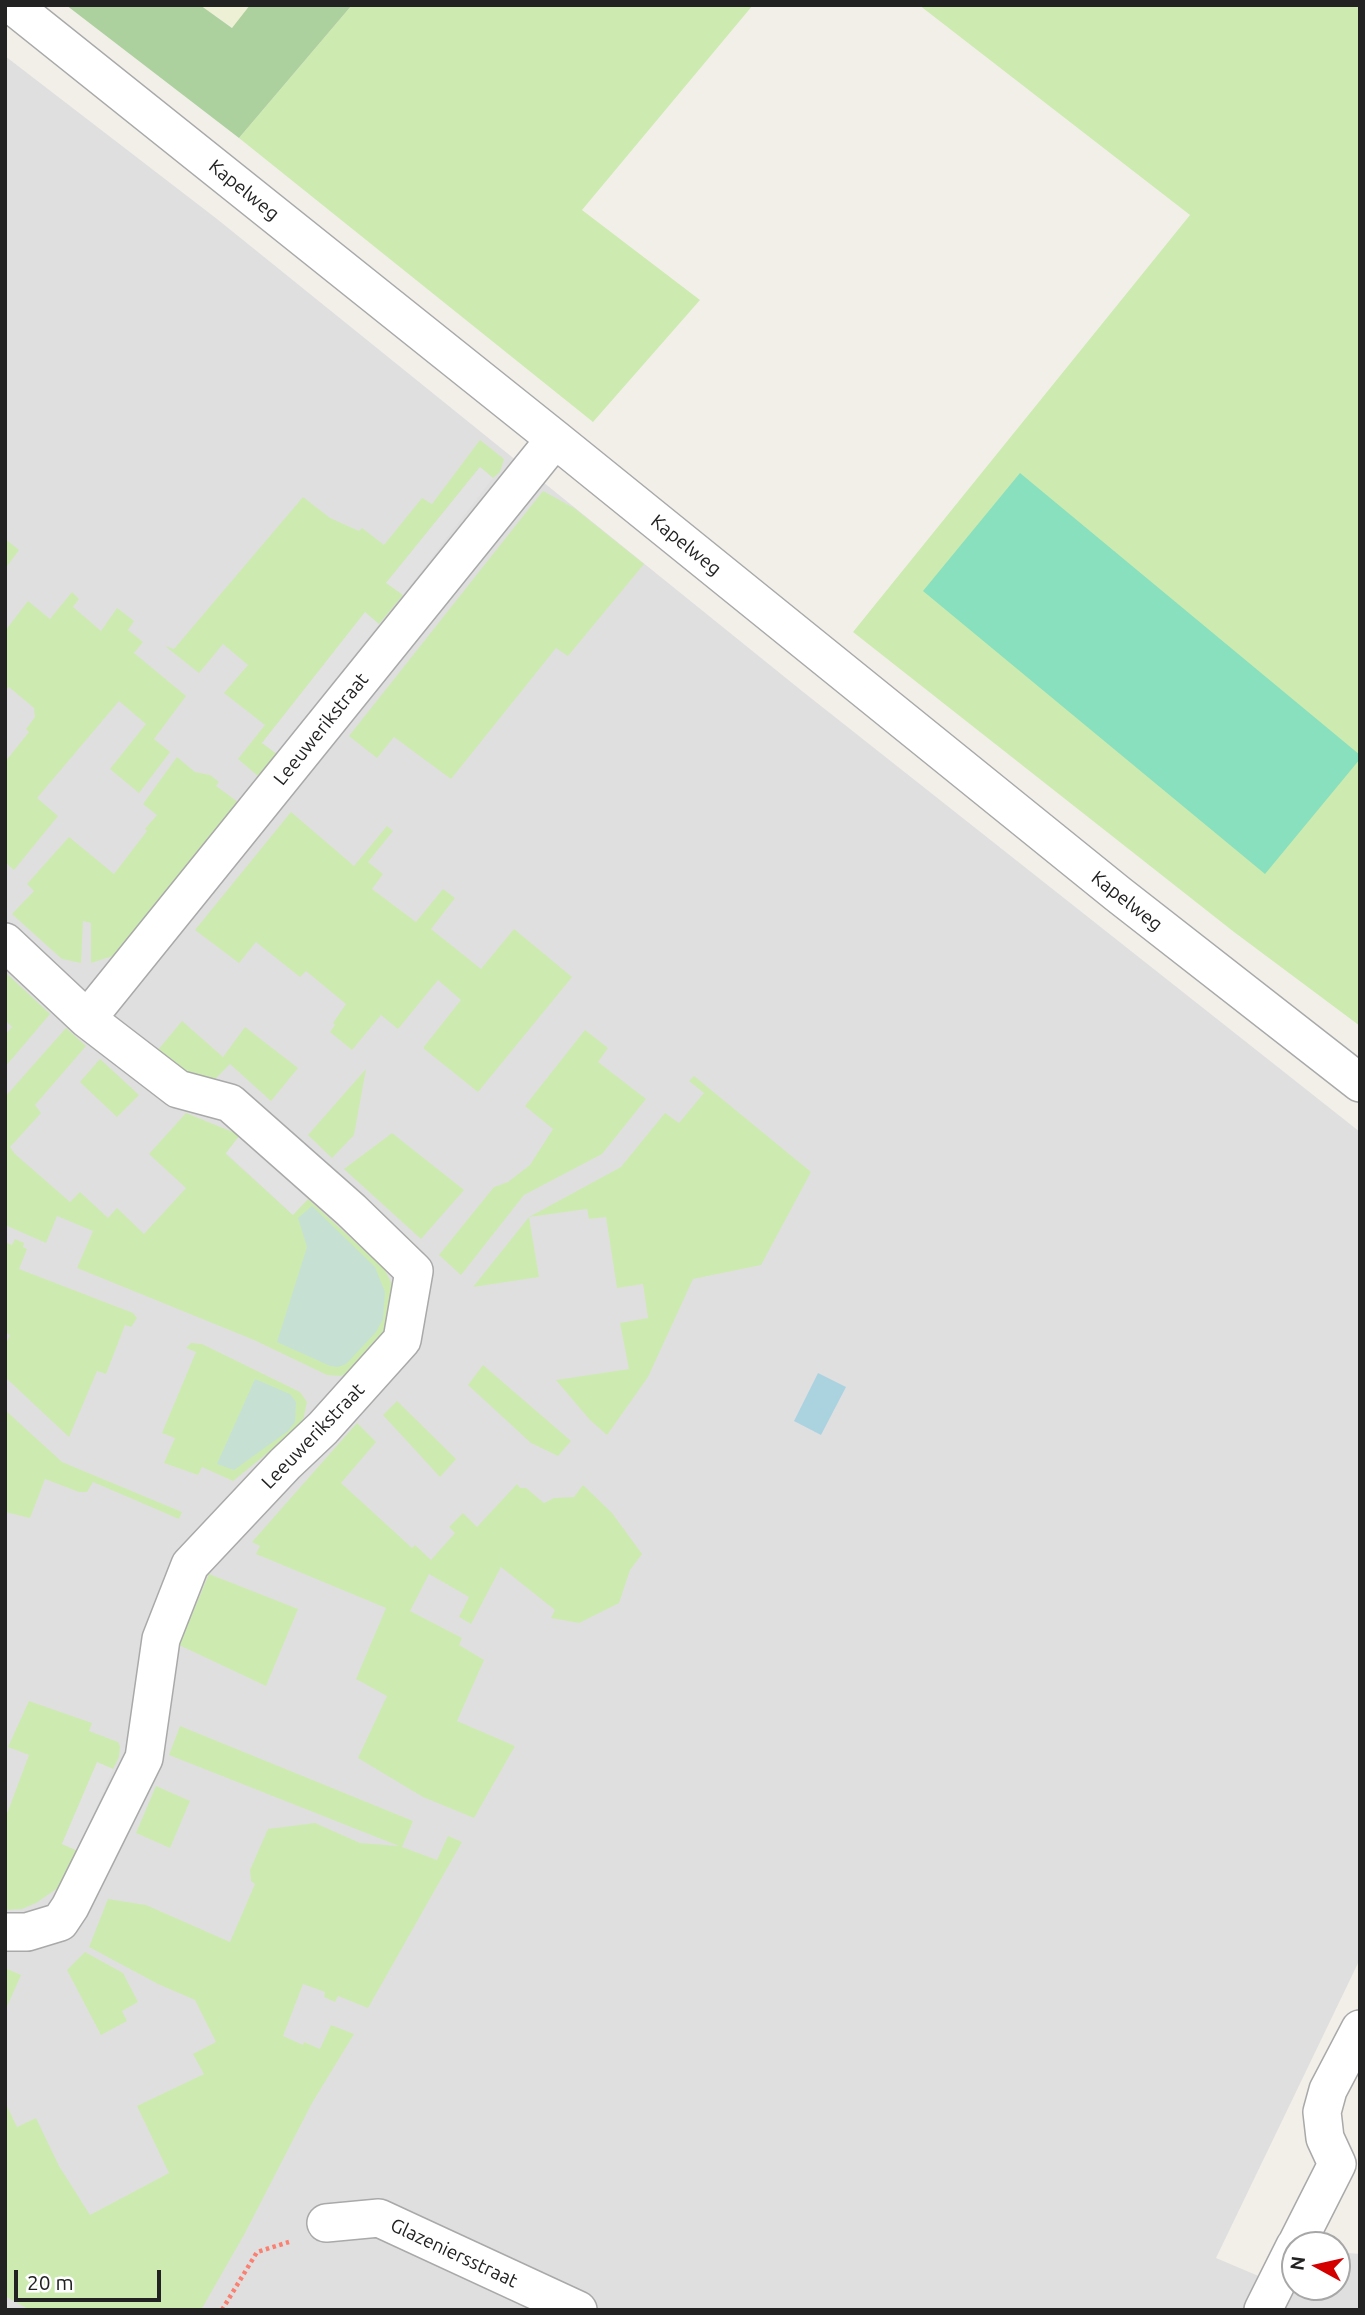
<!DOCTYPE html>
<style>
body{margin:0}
#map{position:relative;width:1365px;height:2315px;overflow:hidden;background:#f2efe9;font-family:Ubuntu,sans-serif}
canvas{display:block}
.frame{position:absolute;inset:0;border:7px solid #222;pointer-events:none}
.north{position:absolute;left:1281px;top:2231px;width:70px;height:70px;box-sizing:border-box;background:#fff;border:2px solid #a7a7a7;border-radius:50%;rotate:278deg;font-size:19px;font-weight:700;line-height:28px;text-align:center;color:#222}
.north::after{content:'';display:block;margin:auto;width:24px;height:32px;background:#d40000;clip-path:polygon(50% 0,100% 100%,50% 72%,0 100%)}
.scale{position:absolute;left:14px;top:2270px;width:147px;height:32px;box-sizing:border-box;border:4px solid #222;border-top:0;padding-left:9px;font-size:21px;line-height:24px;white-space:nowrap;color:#222;-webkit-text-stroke:5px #fff;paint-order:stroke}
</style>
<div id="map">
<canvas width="1365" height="2315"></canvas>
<div class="frame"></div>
<div class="north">N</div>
<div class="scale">20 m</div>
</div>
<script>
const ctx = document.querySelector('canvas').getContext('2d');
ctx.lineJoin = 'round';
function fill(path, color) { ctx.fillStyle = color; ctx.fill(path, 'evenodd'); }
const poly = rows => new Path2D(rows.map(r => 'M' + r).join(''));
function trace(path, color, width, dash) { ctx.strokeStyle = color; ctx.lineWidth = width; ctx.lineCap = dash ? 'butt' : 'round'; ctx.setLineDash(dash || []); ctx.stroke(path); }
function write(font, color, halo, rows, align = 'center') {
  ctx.font = font + ' Ubuntu,sans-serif'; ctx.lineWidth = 5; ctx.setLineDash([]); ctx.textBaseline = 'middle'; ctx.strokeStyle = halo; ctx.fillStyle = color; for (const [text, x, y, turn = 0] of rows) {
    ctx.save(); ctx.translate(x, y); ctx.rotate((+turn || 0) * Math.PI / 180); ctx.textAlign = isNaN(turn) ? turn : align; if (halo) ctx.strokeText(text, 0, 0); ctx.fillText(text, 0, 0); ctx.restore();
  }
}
const residential = poly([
 [5,56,217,219,802,691,1360,1132,1360,1959,1216,2258,1315,2300,1321,2287,1337,2287,1338,2252,1360,2254,1360,2310,5,2310]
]);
const farmland = poly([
 [200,5,250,5,233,28]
]);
const grass = poly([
 [352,5,753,5,582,210,700,300,593,422,239,138],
 [919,5,1360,5,1360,1026,1234,932,853,632,1190,215],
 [480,440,504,459,500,472,493,478,480,467,387,582,403,595,379,624,365,613,262,743,277,754,258,776,238,759,265,725,224,693,248,665,223,644,199,673,165,646,174,649,303,497,330,518,359,531,362,528,384,545,422,498,432,504],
 [543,491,574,508,644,564,568,656,556,648,451,779,394,737,377,758,349,736],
 [5,539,19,550,5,569],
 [72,592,79,599,73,607,101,631,117,608,134,621,128,630,143,642,134,653,186,696,154,739,170,752,139,793,110,769,146,724,119,701,37,798,58,816,14,870,5,862,5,762,29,732,26,729,35,717,34,708,9,687,5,691,5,631,28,601,50,619],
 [177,757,195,772,210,775,219,782,216,786,238,802,122,949,113,956,91,963,91,923,83,921,81,963,62,959,12,914,34,891,27,884,69,837,114,874,147,831,145,829,157,815,143,804],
 [291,812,354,866,387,826,393,831,368,862,383,874,372,889,416,922,443,889,455,898,431,929,481,969,514,929,572,977,478,1092,423,1048,461,1000,438,980,398,1029,381,1015,352,1050,330,1032,335,1025,333,1023,346,1004,306,971,300,977,256,942,239,963,195,930],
 [5,972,50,1014,5,1067,5,1035,12,1027,5,1020],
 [182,1021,223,1057,245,1027,298,1068,271,1101,230,1064,213,1081,181,1070,158,1050],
 [66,1028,86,1046,35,1105,41,1113,10,1147,15,1154,70,1202,80,1192,108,1218,117,1208,144,1234,186,1188,149,1154,186,1113,240,1135,226,1154,292,1214,308,1199,384,1268,391,1282,394,1295,388,1329,349,1373,340,1376,327,1375,254,1340,77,1268,93,1231,57,1216,46,1243,5,1225,5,1097],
 [585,1030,608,1048,598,1062,646,1099,602,1154,524,1195,461,1275,439,1255,494,1187,508,1182,530,1165,553,1129,525,1106],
 [100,1059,139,1095,117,1117,80,1082],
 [366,1069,354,1135,332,1158,308,1135],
 [694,1076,811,1172,761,1265,693,1279,648,1377,607,1435,590,1420,556,1380,629,1369,620,1323,648,1318,643,1284,617,1288,606,1217,589,1219,587,1209,529,1217,539,1277,473,1287,529,1217,621,1167,665,1113,679,1123,704,1093,689,1081],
 [392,1133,464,1190,421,1239,344,1169],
 [15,1239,24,1243,23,1247,27,1249,19,1269,133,1313,137,1318,131,1327,125,1325,106,1374,97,1371,69,1437,5,1377,5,1345,10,1335,5,1332,5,1242,12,1245],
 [191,1343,202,1344,300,1392,307,1402,302,1425,233,1481,202,1467,198,1475,164,1463,175,1438,162,1433,196,1352,186,1348],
 [483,1365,571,1441,558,1456,531,1443,468,1385],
 [397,1401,456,1459,440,1477,383,1415],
 [5,1410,62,1462,182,1512,179,1519,93,1482,87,1492,79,1492,45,1479,30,1518,5,1512],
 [357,1423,376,1442,341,1483,412,1548,415,1545,431,1560,455,1533,449,1527,463,1513,477,1527,517,1484,520,1488,526,1488,544,1503,554,1498,574,1497,583,1485,612,1513,642,1554,630,1570,619,1603,579,1623,551,1618,555,1610,501,1567,471,1624,459,1617,469,1597,429,1574,410,1611,462,1638,459,1645,484,1660,457,1721,515,1746,474,1818,423,1797,358,1758,387,1696,356,1679,386,1608,256,1554,260,1546,252,1542],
 [209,1574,298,1609,266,1686,179,1645],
 [29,1701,92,1723,89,1731,118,1742,120,1746,119,1757,113,1769,97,1763,62,1844,78,1851,62,1885,36,1903,22,1909,5,1910,5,1819,29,1755,8,1747],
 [180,1726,413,1821,402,1847,437,1860,448,1836,462,1842,368,2008,338,1996,335,2002,324,1997,325,1992,303,1984,283,2036,303,2045,304,2042,320,2049,331,2025,354,2034,312,2103,245,2233,201,2310,30,2310,5,2296,5,2102,17,2127,36,2118,59,2166,90,2215,169,2173,137,2106,204,2074,193,2054,216,2042,195,2000,158,1984,89,1947,108,1899,146,1905,230,1942,255,1884,251,1881,250,1870,268,1829,315,1823,360,1843,399,1846,169,1755],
 [156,1786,190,1801,170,1848,136,1833],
 [85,1952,123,1973,138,2002,122,2011,127,2021,101,2035,67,1970],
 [5,1968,21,1975,5,2011]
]);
const forest = poly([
 [66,5,200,5,232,28,250,5,352,5,239,138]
]);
const wetland = poly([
 [312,1206,375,1267,385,1292,383,1319,376,1332,346,1364,338,1367,330,1366,277,1342,307,1247,298,1218],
 [255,1379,290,1394,296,1402,295,1422,288,1431,234,1470,217,1464]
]);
const pitch = poly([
 [1020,473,1360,755,1360,759,1265,874,923,591]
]);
const parking = poly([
 [480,467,493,478,403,595,386,583],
 [365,612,379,624,277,754,262,743],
 [240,1135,308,1199,293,1215,226,1153],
 [97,1762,113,1769,78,1851,62,1844]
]);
const water = poly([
 [818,1373,846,1387,821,1435,794,1421]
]);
const path = poly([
 [222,2310,257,2252,289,2242]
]);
const street = poly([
 [12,5,555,439,1118,894,1360,1083],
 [5,942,87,1019,178,1089,230,1103,351,1210,414,1271,402,1340,323,1428,285,1464,190,1565,161,1639,144,1758,70,1907,60,1922,27,1932,5,1932],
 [87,1019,555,439],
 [326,2223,379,2218,578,2310],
 [1296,2245,1337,2164,1325,2138,1322,2112,1328,2090,1360,2029],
 [1263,2310,1295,2246]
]);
const streetNames = [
 ["Kapelweg",244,190,39],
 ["Kapelweg",686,545,39],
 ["Leeuwerikstraat",321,729,-51],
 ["Kapelweg",1127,901,38],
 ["Leeuwerikstraat",313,1436,-46],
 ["Glazeniersstraat",454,2253,25]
];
fill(residential, '#e0dfdf');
fill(farmland, '#eef0d5');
fill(grass, '#cdebb0');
fill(forest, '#add19e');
fill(wetland, '#c6e0d4');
fill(pitch, '#88e0be');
fill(parking, '#e2e2e2');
fill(water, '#aad3df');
trace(street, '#a9a9a9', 40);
trace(path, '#fa8072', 4.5, [3.5, 3.5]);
trace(street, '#fff', 37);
write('19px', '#222', '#fff', streetNames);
</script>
